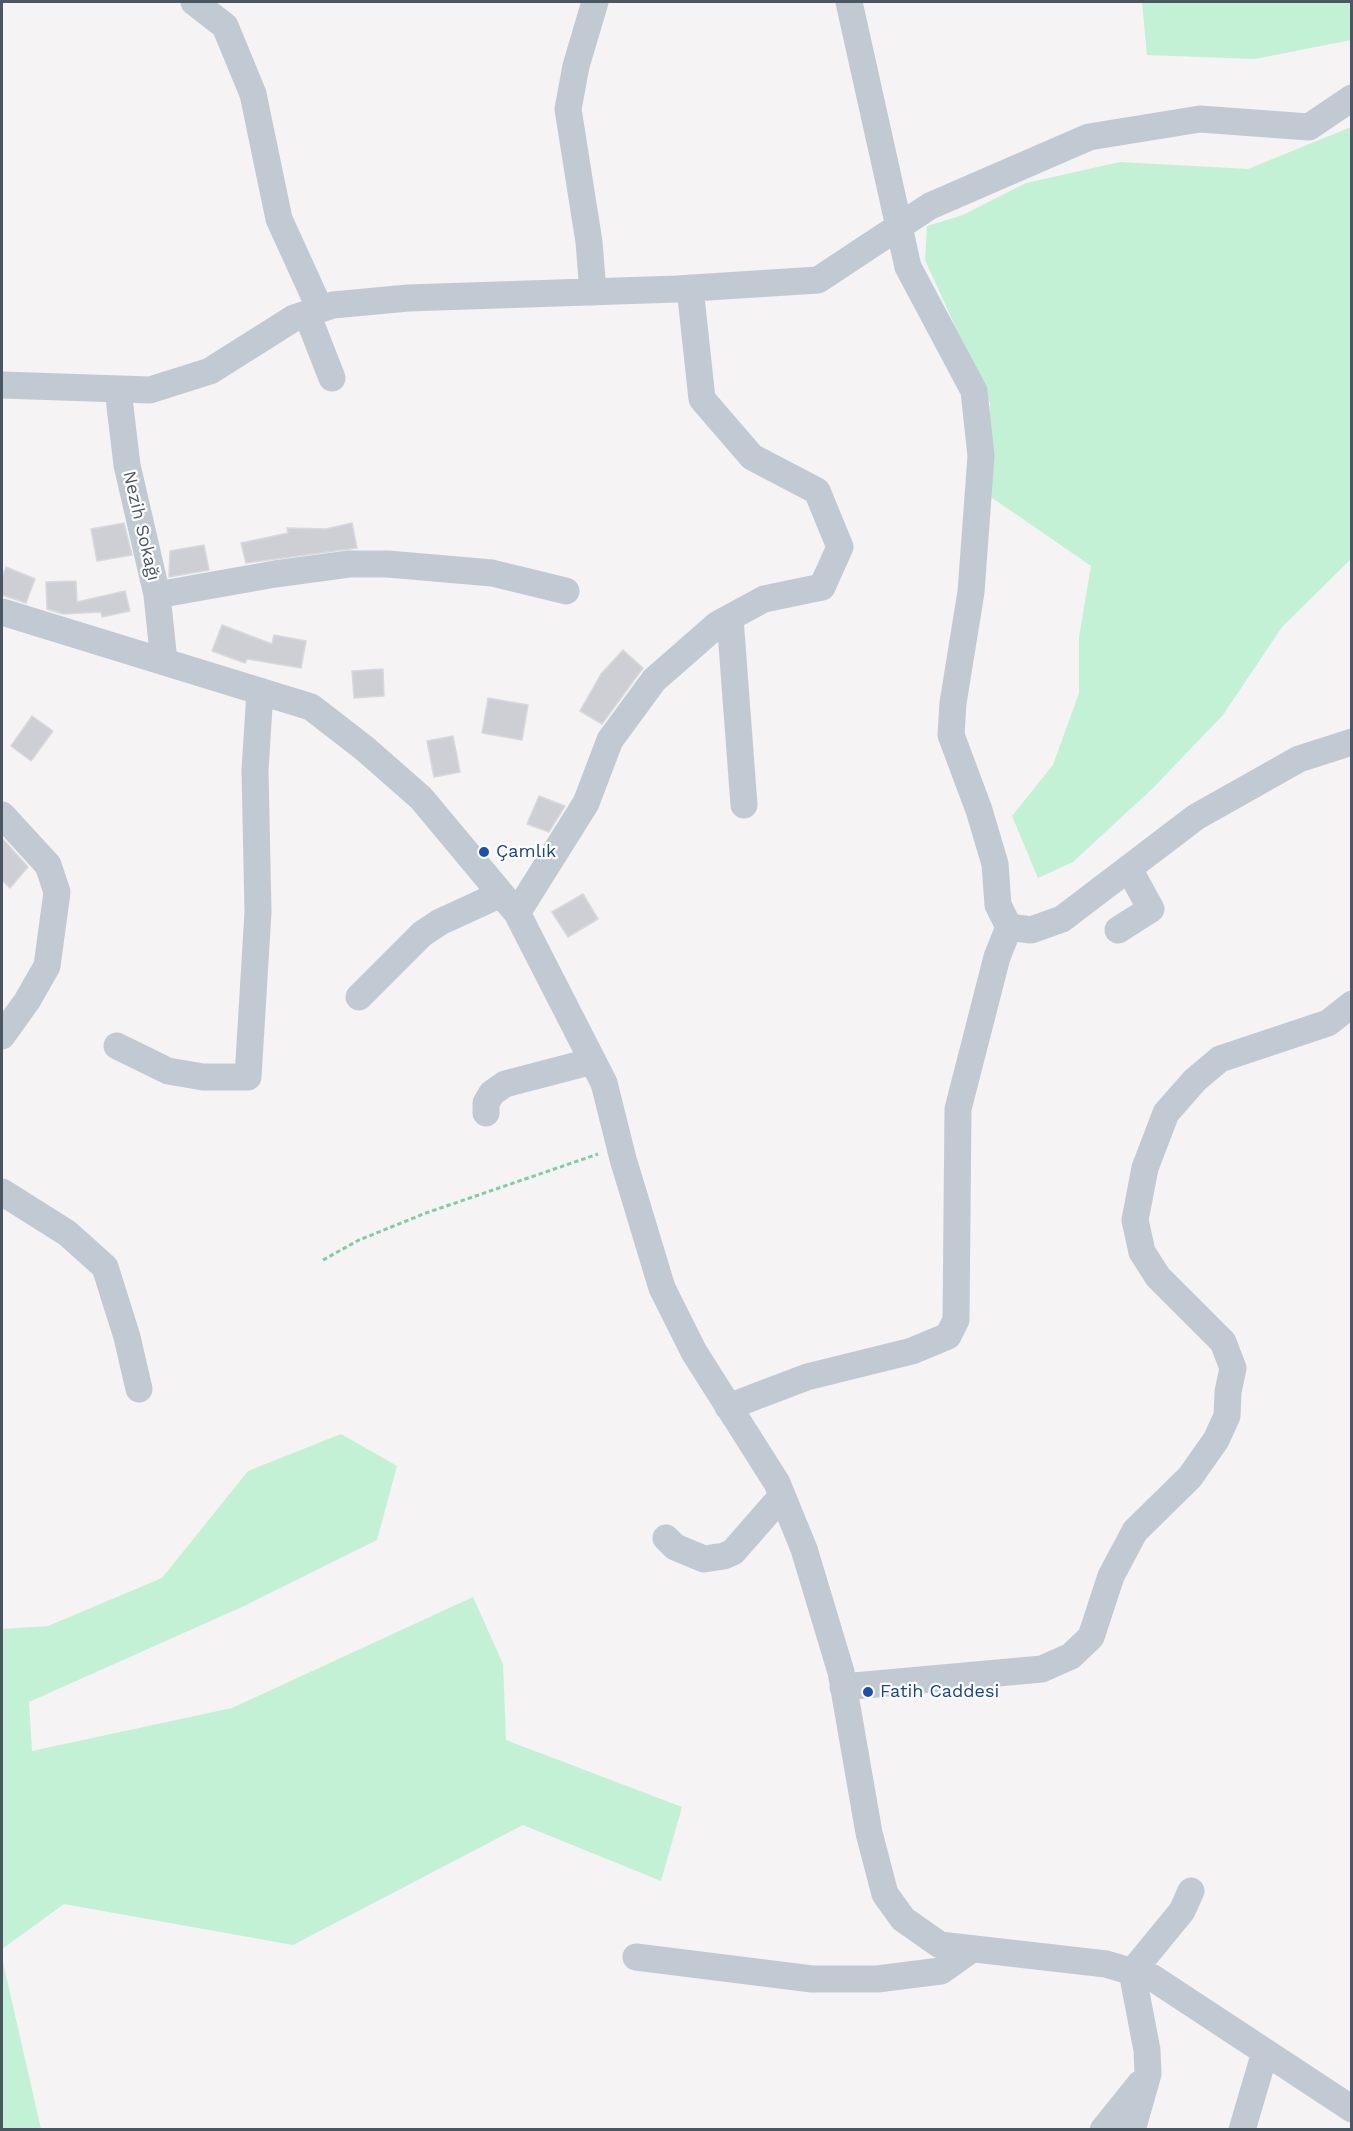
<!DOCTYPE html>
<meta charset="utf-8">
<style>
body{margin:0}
#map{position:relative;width:1353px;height:2131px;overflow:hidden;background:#f5f3f3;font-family:"Work Sans",sans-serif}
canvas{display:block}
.frame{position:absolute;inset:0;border:3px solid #4a5661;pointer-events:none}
</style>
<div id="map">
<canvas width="1353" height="2131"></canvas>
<div class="frame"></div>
</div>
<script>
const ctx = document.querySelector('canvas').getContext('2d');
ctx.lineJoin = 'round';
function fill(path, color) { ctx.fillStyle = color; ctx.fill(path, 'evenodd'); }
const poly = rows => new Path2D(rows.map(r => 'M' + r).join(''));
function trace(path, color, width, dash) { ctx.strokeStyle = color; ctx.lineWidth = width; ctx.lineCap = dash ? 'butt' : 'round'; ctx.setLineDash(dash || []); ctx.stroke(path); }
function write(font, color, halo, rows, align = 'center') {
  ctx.font = font + ' "Work Sans",sans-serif'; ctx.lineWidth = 4.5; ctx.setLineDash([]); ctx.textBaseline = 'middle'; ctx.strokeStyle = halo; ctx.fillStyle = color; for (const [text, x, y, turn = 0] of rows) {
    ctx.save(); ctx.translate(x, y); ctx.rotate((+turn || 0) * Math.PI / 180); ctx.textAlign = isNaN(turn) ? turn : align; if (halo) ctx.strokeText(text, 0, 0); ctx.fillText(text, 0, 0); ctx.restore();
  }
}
const green = poly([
 [1142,2,1351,2,1351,40,1255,59,1147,55],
 [1351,127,1351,559,1282,627,1223,715,1152,789,1073,862,1038,878,1012,816,1053,765,1079,693,1079,637,1091,566,988,495,990,403,925,260,927,226,963,215,1026,183,1120,162,1248,169],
 [341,1434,397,1466,377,1540,244,1606,29,1702,32,1751,232,1708,473,1597,503,1664,506,1740,682,1807,661,1881,523,1825,293,1945,64,1904,2,1949,2,1629,48,1626,162,1578,248,1471],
 [2,1958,41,2129,2,2129]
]);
const building = poly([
 [124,523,132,555,97,561,91,529,124,523],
 [352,523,357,548,246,563,241,543,288,533,287,528,326,529,352,523],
 [204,545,209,570,169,577,170,551,204,545],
 [6,567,35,579,26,603,2,595,2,577,6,567],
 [76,581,77,602,125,591,130,611,102,617,101,612,63,614,47,609,46,582,76,581],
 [222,625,272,644,274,635,306,641,301,668,247,659,245,663,212,651,222,625],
 [623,650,643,668,602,724,580,711,601,674,623,650],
 [383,669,384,696,354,698,352,671,383,669],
 [488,698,528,705,522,740,482,733,488,698],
 [32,716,53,731,31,761,11,746,32,716],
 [453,736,460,772,434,777,427,741,453,736],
 [539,796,565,806,549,832,527,824,539,796],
 [2,838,28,867,10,888,2,880,2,838],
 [583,894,598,919,568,937,552,912,583,894]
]);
const path = poly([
 [323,1260,359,1240,426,1213,598,1154]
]);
const minor = poly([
 [194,2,225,26,253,94,279,219,320,309],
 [593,292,589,242,568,109,576,66,595,2],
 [307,314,332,378],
 [2,385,150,390,210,371,294,318,333,305,408,298,677,289,818,280,930,206,1089,137,1200,119,1309,127,1352,98],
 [118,390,127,465,157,595,164,662],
 [157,595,275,574,349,564,388,564,492,573,566,591],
 [2,612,311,707,364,748,421,798,517,913,604,1083,623,1159,662,1288,694,1352,777,1483,804,1549,841,1672,869,1833,885,1894,903,1919,940,1945,1106,1964,1153,1978,1352,2109],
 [730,618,744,805],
 [2,815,48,865,57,892,47,966,27,1001,2,1036],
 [517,913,586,803,610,740,654,680,718,624,764,599,822,587,840,547,817,491,752,457,702,399,690,288],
 [1009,927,1031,930,1062,919,1196,817,1299,759,1352,742],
 [1118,930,1151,909,1129,869],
 [359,997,422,934,440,922,501,894],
 [117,1046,168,1071,203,1077,248,1077,258,912,255,770,260,691],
 [486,1113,486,1103,492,1093,505,1084,593,1061],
 [2,1192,67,1233,105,1267,127,1337,139,1389],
 [728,1407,807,1377,912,1351,948,1336,956,1320,958,1109,997,957,1009,927,998,905,995,864,979,810,951,735,953,703,971,592,981,456,974,391,908,267,849,2],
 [666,1538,675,1547,704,1559,724,1556,733,1552,782,1496],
 [843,1687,1042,1669,1071,1656,1091,1637,1111,1576,1135,1531,1190,1477,1216,1440,1227,1416,1228,1392,1233,1368,1223,1342,1158,1277,1142,1252,1135,1220,1145,1168,1166,1113,1195,1080,1220,1059,1328,1023,1352,1004],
 [636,1957,812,1979,877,1979,941,1971,972,1949],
 [1103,2130,1140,2084],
 [1132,2130,1148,2074,1147,2050,1132,1972,1182,1911,1191,1891],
 [1242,2130,1265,2052]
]);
const markers = [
 [484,852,6,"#1a4fb4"],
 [868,1692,6,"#1a4fb4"]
];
const streetNames = [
 ["Nezih Sokağı",141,526,77]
];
const transitNames = [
 ["Çamlık",496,852],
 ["Fatih Caddesi",880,1692]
];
fill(green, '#c3f1d5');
fill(building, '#cdcfd5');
trace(building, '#d7d9de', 1.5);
trace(path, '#7ad0a6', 3, [4.5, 3]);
trace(minor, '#c1cad2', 27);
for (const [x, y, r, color] of markers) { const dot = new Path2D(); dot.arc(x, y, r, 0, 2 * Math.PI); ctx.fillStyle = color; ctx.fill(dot); trace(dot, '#fff', 2); }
write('18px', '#4a5661', '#fff', streetNames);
write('18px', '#164399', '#fff', transitNames, 'left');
</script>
